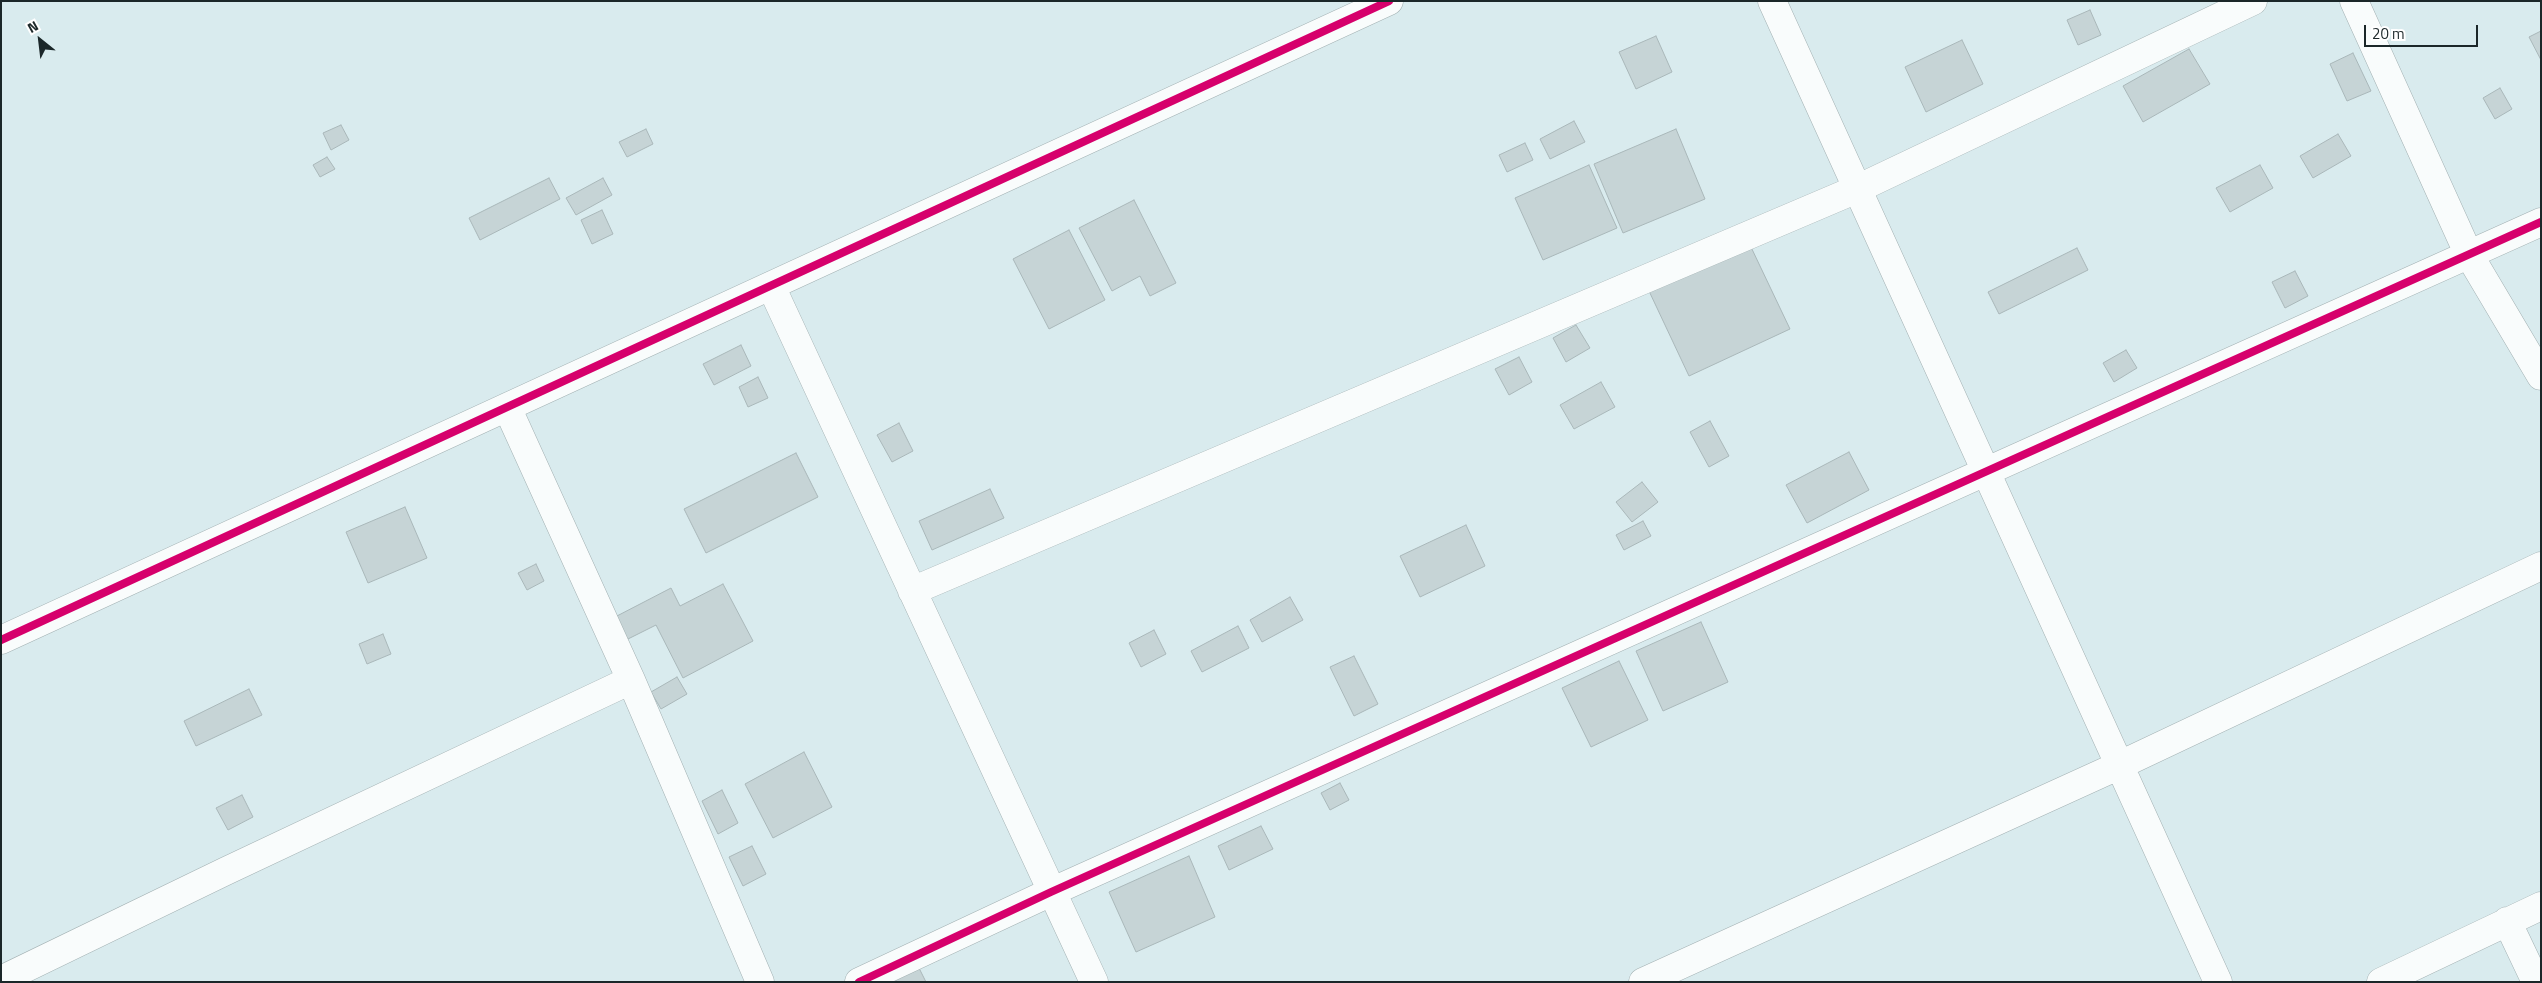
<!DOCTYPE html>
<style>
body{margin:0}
#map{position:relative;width:2542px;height:983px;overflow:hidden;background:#d9ebee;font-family:"Titillium Web",sans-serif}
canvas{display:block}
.frame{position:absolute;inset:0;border:2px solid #1b2729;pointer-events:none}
.north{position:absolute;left:15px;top:15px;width:50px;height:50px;-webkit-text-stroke:4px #fff;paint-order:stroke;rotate:331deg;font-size:14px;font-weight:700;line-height:20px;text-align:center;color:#1b2729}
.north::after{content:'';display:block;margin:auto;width:18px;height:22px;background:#1b2729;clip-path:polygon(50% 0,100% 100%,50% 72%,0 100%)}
.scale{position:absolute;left:2364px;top:25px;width:114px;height:22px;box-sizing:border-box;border:2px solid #1b2729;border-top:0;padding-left:6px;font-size:15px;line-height:18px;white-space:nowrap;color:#1b2729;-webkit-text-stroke:4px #fff;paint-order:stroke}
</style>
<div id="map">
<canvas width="2542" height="983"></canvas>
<div class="frame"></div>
<div class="north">N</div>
<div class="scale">20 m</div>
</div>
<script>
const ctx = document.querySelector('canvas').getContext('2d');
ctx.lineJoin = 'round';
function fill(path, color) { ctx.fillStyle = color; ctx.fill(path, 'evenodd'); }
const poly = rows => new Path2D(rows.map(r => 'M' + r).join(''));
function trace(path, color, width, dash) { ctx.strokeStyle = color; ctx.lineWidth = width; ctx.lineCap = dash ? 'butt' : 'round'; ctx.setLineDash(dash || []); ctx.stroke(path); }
const building = poly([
 [2090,10,2101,35,2078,45,2067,20,2090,10],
 [2541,31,2541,60,2529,37,2541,31],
 [1656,36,1672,72,1636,89,1619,52,1656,36],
 [1962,40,1983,84,1926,112,1905,67,1962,40],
 [2189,49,2210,84,2143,122,2123,86,2189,49],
 [2353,53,2371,91,2347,101,2330,64,2353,53],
 [2500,88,2512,109,2495,119,2483,98,2500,88],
 [1574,121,1585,142,1550,159,1540,139,1574,121],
 [341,125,349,140,331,150,323,133,341,125],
 [646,129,653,144,627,157,619,142,646,129],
 [1676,129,1705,199,1623,233,1594,164,1676,129],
 [2338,134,2351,156,2313,178,2300,156,2338,134],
 [1525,143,1533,160,1507,172,1499,155,1525,143],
 [327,157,335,169,320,177,313,165,327,157],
 [1589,165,1617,228,1543,260,1515,198,1589,165],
 [2260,165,2273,188,2230,212,2216,188,2260,165],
 [549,178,560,199,480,240,469,218,549,178],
 [603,178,612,195,576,215,566,198,603,178],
 [1134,200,1176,283,1150,296,1140,276,1112,291,1079,228,1134,200],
 [602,210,613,234,592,244,581,220,602,210],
 [1069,230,1105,300,1049,329,1013,259,1069,230],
 [1750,245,1790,329,1689,376,1649,291,1750,245],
 [2077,248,2088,270,1999,314,1988,292,2077,248],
 [2295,271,2308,296,2285,308,2272,282,2295,271],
 [1576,325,1590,348,1566,362,1553,338,1576,325],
 [741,345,751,366,714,385,703,364,741,345],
 [2126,350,2137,368,2114,382,2103,363,2126,350],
 [1519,357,1532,382,1509,395,1495,369,1519,357],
 [758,377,768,398,748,407,739,387,758,377],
 [1601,382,1615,407,1574,429,1560,405,1601,382],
 [1710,421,1729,456,1709,467,1690,432,1710,421],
 [899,423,913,451,892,462,877,435,899,423],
 [1849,452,1869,490,1807,523,1786,485,1849,452],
 [796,453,818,497,706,553,684,509,796,453],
 [1642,482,1658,502,1632,522,1616,502,1642,482],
 [990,489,1004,518,932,550,919,521,990,489],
 [405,507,427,558,368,583,346,532,405,507],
 [1643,521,1651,536,1624,550,1616,535,1643,521],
 [1466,525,1485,566,1420,597,1400,556,1466,525],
 [536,564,544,581,527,590,518,573,536,564],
 [723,584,753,641,683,678,656,625,626,640,615,617,671,588,680,606,723,584],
 [1290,597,1303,620,1262,642,1250,620,1290,597],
 [1701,622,1728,682,1663,711,1636,651,1701,622],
 [1238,626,1249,648,1202,672,1191,651,1238,626],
 [1154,630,1166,654,1141,667,1129,643,1154,630],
 [383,634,391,654,367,664,359,644,383,634],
 [1354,656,1378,704,1354,716,1330,667,1354,656],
 [1619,661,1648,720,1591,747,1562,688,1619,661],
 [677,677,687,694,661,709,651,692,677,677],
 [249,689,262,715,196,746,184,721,249,689],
 [804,752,832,807,773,838,745,784,804,752],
 [1340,783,1349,800,1330,810,1321,793,1340,783],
 [722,790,738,823,718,834,702,801,722,790],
 [242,795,253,817,228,830,216,808,242,795],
 [1261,826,1273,849,1229,870,1218,846,1261,826],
 [752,846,766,874,743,886,729,857,752,846],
 [1189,856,1215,917,1136,952,1109,892,1189,856],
 [918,966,926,982,888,982,918,966]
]);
const minor = poly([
 [1772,1,2218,982],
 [2354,1,2468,253,2541,376],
 [771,286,1094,982],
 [507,407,631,680,760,982],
 [912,591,1857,189,2253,1],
 [1,640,1389,1],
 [2507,921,2536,982],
 [1,980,226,871,631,680],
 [859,982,1051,892,2541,222],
 [1643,982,2120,765,2541,566],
 [2381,982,2541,906]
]);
const cycleway = poly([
 [1,640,1389,1],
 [859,982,1051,892,2541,222]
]);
fill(building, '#c6d4d6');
trace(building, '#a9b7b9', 1);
trace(minor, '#a2b0b2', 29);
trace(minor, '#f9fcfc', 28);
trace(cycleway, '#d6006c', 8);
</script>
